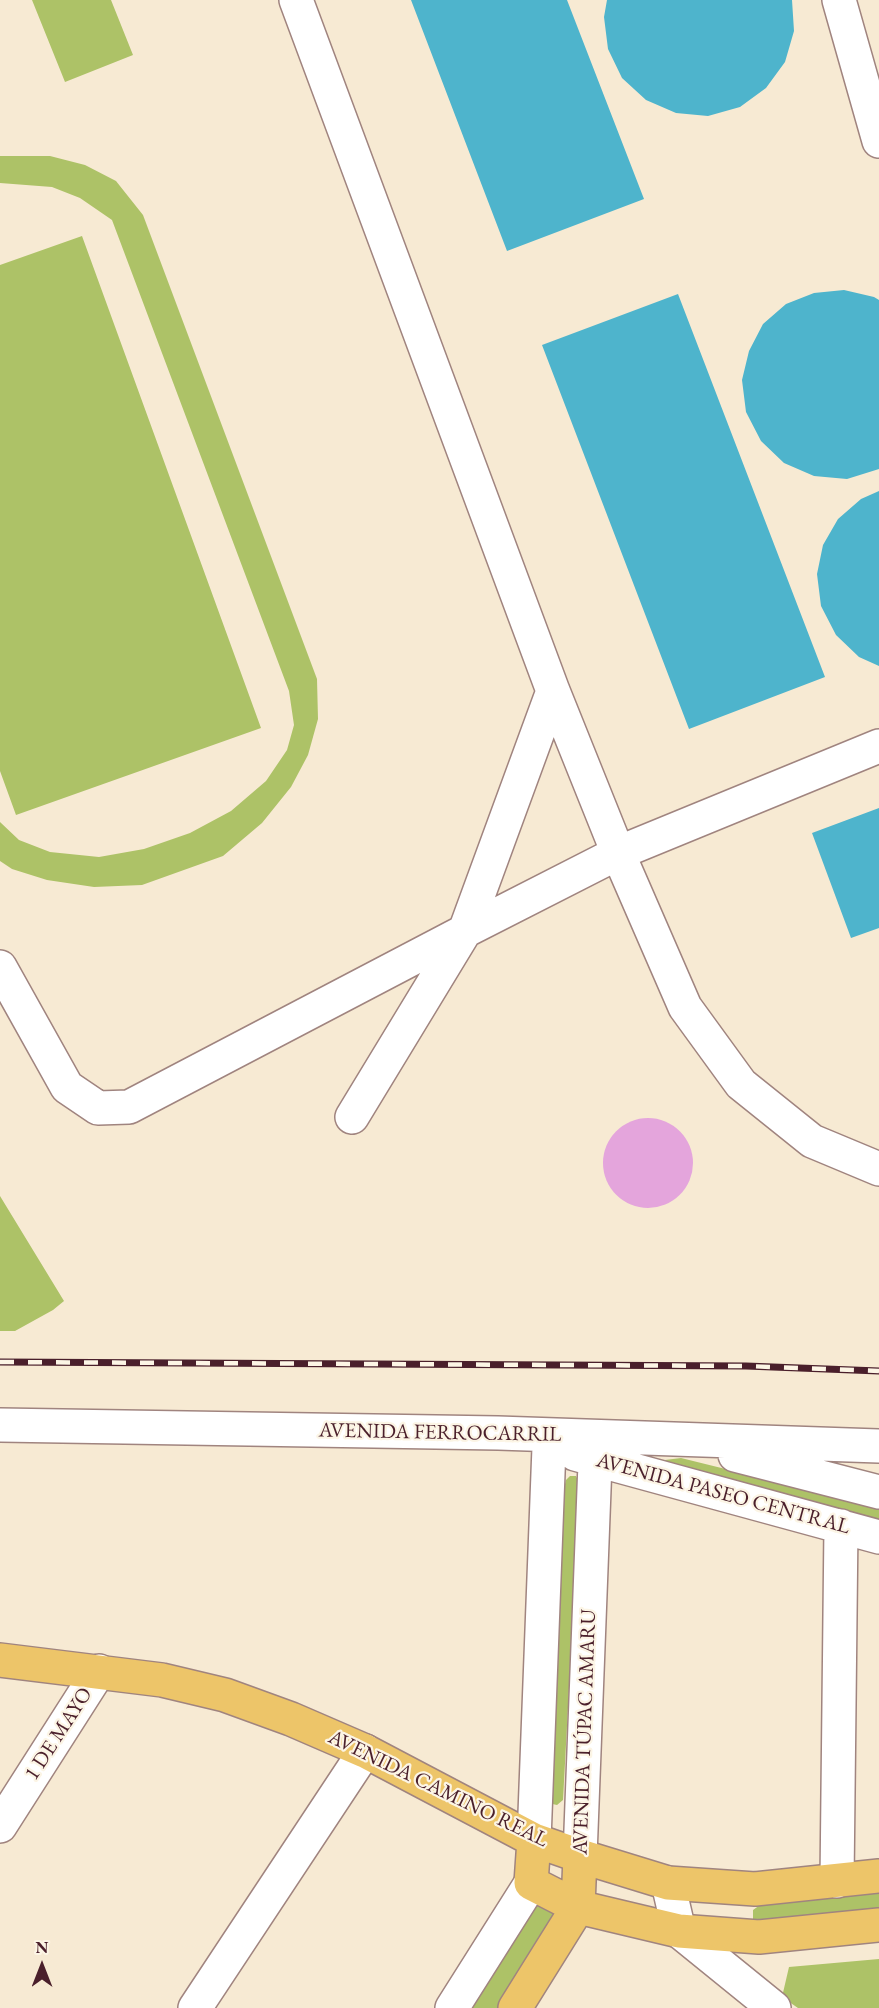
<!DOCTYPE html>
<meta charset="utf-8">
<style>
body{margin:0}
#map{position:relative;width:879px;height:2008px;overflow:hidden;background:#f7ead3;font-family:"EB Garamond",serif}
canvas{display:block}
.north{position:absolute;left:12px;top:1936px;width:60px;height:60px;-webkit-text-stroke:4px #fcf5e5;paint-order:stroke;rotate:0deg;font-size:16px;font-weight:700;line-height:24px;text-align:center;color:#4a1f2b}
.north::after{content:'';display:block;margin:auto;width:21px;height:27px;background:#4a1f2b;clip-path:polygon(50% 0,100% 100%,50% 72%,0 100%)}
</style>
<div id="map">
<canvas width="879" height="2008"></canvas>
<div class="north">N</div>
</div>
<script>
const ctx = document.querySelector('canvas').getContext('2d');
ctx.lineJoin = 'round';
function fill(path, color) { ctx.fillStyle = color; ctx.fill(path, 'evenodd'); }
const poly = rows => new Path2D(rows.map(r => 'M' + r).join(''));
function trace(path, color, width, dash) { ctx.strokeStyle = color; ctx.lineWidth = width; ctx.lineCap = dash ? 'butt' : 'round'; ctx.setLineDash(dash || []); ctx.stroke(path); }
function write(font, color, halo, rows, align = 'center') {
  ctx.font = font + ' "EB Garamond",serif'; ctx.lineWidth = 4.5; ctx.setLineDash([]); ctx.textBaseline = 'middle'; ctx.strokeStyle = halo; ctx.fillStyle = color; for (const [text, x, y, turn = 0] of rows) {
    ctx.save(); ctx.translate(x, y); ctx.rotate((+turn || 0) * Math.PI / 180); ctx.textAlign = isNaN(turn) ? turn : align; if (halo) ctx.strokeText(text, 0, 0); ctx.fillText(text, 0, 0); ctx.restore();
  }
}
const green = poly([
 [32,0,111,0,133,55,65,82],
 [0,156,50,156,85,165,116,181,143,215,317,679,318,719,308,755,291,787,262,823,223,856,142,885,94,887,47,880,12,869,0,861,0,822,19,840,50,852,99,857,144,849,190,833,231,811,266,781,287,750,294,725,289,691,112,220,80,198,52,187,0,183],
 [82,236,261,728,16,815,0,771,0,265],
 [0,1196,64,1301,53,1310,15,1331,0,1331],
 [681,1458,879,1507,879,1527,663,1469,665,1460],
 [570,1476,576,1476,580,1485,563,1800,557,1805,548,1803,564,1488,566,1480],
 [879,1891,879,1911,760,1924,753,1919,753,1910,760,1905],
 [538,1904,561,1908,506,2008,471,2008],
 [879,1959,879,2008,798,2008,782,1997,789,1967]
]);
const water = poly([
 [411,0,567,0,644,199,507,251],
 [607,0,792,0,794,31,785,62,766,88,740,107,708,116,676,113,646,100,622,78,608,49,604,17],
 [844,290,874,297,879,300,879,469,847,479,814,476,784,463,761,441,746,412,742,380,749,351,763,324,786,304,814,293],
 [678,294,825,677,689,729,542,345],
 [879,491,879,666,859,657,836,635,821,606,817,574,823,545,838,519,861,499],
 [879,808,879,928,851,938,812,833]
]);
const building = poly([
 '603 1163a45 45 0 1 1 90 0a45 45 0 1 1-90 0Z'
]);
const minor = poly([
 [296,0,553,691,618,853,685,1007,741,1084,812,1141,879,1169],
 [839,0,879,141],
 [0,967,67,1087,98,1108,129,1107,465,931,618,853,879,746],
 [352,1117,465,931,553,691],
 [0,1425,498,1433,879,1446],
 [575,1454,879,1537],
 [735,1455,879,1492],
 [0,1826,99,1671],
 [534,1840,549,1447],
 [580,1856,596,1437],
 [837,1881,841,1526],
 [668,1883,679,1931,774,2008],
 [195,2008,365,1751],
 [452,2008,531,1883]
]);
const major = poly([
 [0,1660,162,1680,225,1695,291,1719,365,1751,534,1840,580,1856,668,1883,755,1889,879,1876],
 [534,1840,531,1883,578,1907,679,1931,759,1937,879,1925],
 [515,2008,578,1907,580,1856]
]);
const rail = poly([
 [0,1362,746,1366,879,1371]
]);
const streetNames = [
 ["AVENIDA FERROCARRIL",440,1433,1],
 ["AVENIDA PASEO CENTRAL",723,1494,15],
 ["AVENIDA TÚPAC AMARU",585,1732,-88],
 ["1 DE MAYO",59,1734,-57],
 ["AVENIDA CAMINO REAL",438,1789,26]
];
fill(green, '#adc267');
fill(water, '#4eb4cc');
fill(building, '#e4a5dc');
trace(minor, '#a0847f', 36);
trace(major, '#a0847f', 36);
trace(minor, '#fff', 33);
trace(major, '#edc569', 33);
trace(rail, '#4a1f2b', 7);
trace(rail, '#fcf5e5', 4.5, [14]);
write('21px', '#4a1f2b', '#fcf5e5', streetNames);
</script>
